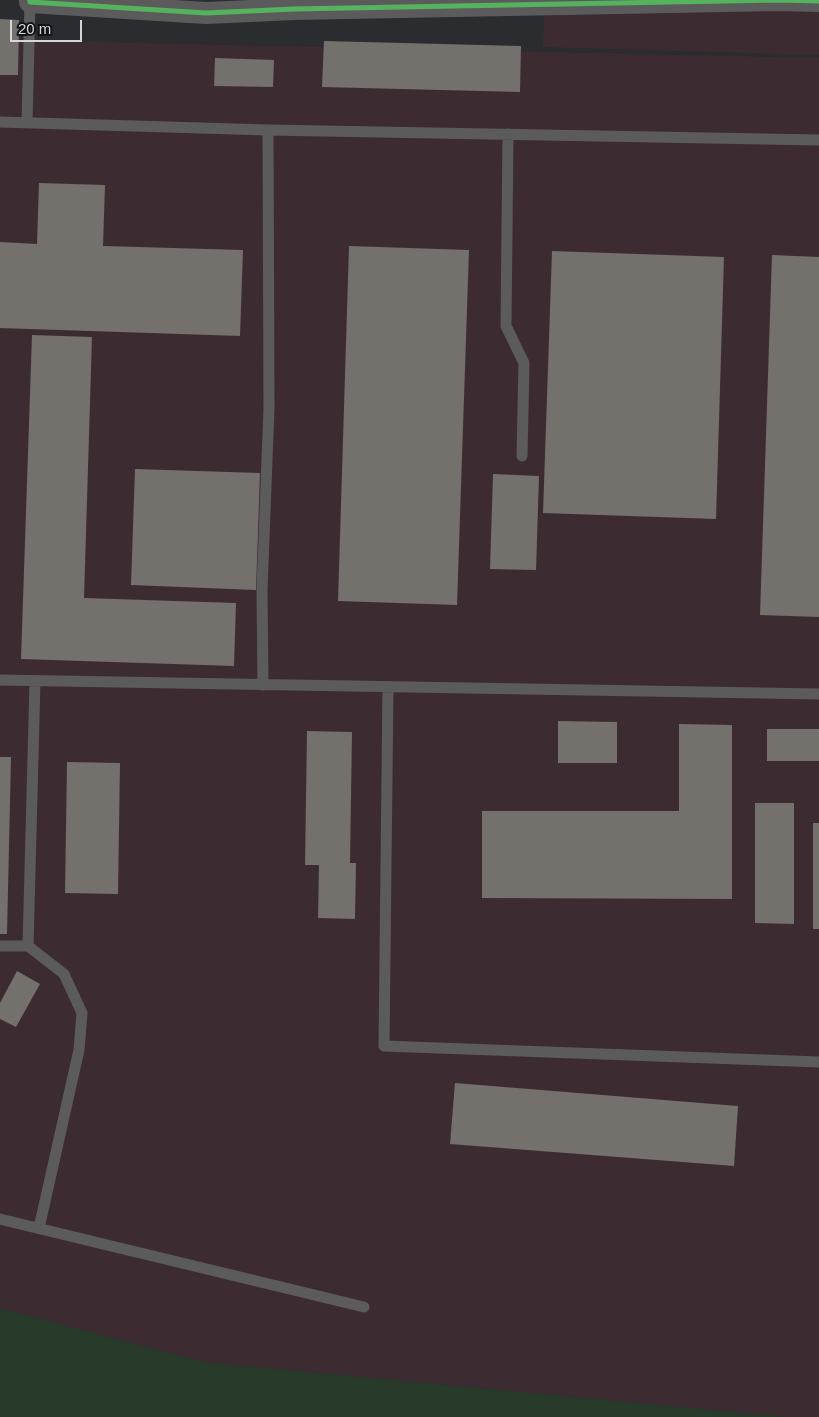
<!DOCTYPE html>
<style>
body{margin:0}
#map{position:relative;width:819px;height:1417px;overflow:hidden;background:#2a2c30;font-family:Helvetica,sans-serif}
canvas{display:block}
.scale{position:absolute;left:10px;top:20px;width:72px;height:22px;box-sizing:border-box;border:2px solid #d3d6dc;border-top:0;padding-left:6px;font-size:15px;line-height:18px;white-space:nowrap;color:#d3d6dc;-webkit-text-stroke:4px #111317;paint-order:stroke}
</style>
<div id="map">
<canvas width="819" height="1417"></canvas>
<div class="scale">20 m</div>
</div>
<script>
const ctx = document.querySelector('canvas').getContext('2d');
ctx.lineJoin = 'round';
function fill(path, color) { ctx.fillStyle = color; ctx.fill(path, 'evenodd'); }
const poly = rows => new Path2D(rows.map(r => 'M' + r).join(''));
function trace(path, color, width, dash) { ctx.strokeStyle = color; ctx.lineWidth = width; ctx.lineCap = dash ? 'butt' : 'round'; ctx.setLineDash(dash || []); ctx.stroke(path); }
const industrial = poly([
 [545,0,819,0,819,55,543,47],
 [0,40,819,58,819,1417,785,1417,203,1362,0,1308]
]);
const green = poly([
 [0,1308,203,1362,785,1417,0,1417]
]);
const building = poly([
 [0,19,19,20,18,75,0,75],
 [324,41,521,46,520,92,322,87],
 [215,58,274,60,273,87,214,86],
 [39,183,105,185,103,246,243,250,240,336,0,328,0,242,37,244],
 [349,246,469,250,457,605,338,601],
 [552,251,724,257,716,519,543,513],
 [772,255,819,257,819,617,760,615],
 [32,335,92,337,84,598,236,603,234,666,21,659],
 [135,469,260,473,256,590,131,585],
 [493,474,539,476,536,570,490,569],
 [558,721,617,722,617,763,558,763],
 [679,724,732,725,732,899,482,898,482,811,679,811],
 [767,729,819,729,819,761,767,761],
 [307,731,352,732,350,863,356,863,355,919,318,918,319,865,305,865],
 [0,757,11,757,7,934,0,934],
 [67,762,120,763,118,894,65,893],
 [755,803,794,803,794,924,755,923],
 [813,823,819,823,819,929,813,929],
 [17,971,40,984,16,1027,0,1019,0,1003],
 [455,1083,738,1106,734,1166,450,1144]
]);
const lane = poly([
 [0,122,268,130,819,140],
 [27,123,30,2],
 [508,134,506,326,524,363,522,456],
 [0,680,819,694],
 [35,681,28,946,64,974,82,1013,79,1050,39,1228],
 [263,685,262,590,269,408,268,130],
 [388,687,384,1046,819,1062],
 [0,946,28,946],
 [0,1219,364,1307]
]);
const street = poly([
 [30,0,30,2,206,13,294,9,778,0,819,1]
]);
const cycleway = poly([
 [30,0,30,2,206,13,294,9,778,0,819,1]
]);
fill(industrial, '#3c2c32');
fill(green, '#273a2a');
fill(building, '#74706c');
trace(lane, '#5c5b5c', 11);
trace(street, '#5c5b5c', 22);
trace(cycleway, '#56b35d', 5);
</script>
